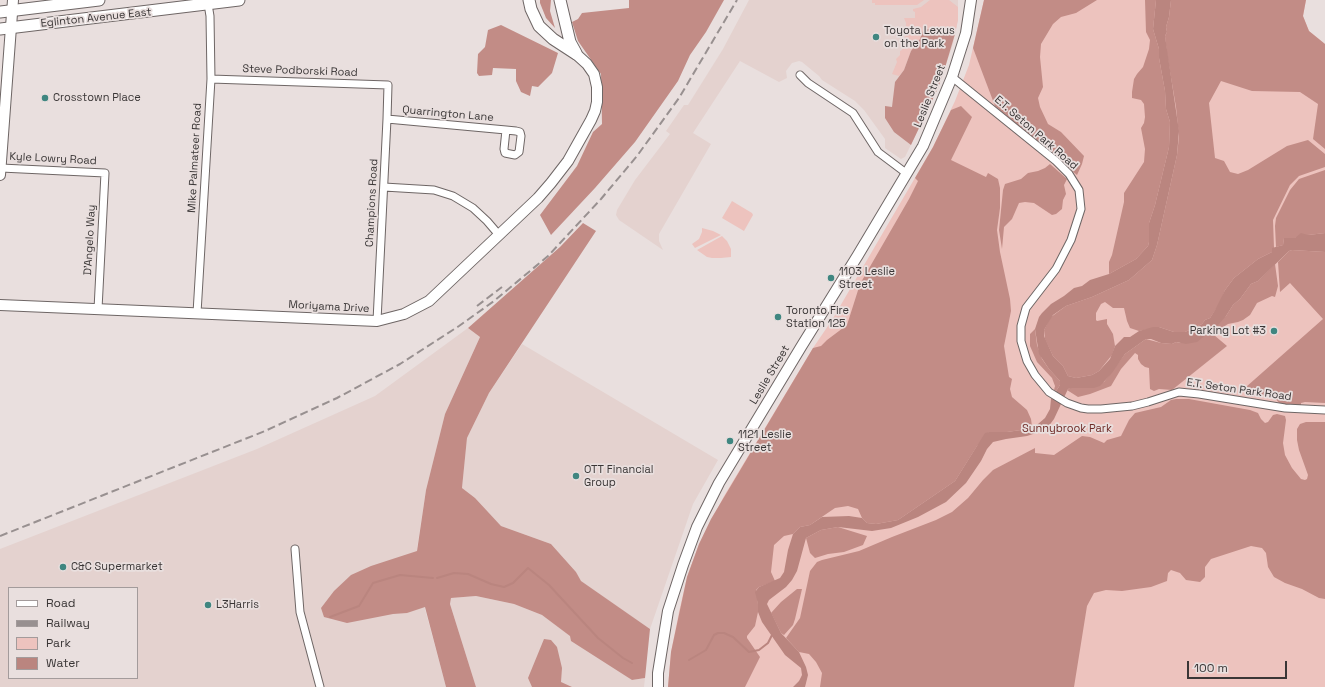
<!DOCTYPE html>
<style>
body{margin:0}
#map{position:relative;width:1325px;height:687px;overflow:hidden;background:#e9dfde;font-family:"Space Grotesk",sans-serif}
canvas{display:block}
.legend{position:absolute;left:8px;top:587px;width:130px;height:92px;box-sizing:border-box;background:#e9dfde;border:1px solid #a39b9b;margin:0;padding:5px 7px;list-style:none;font-size:12px;color:#3a3636}
.legend li{display:flex;align-items:center;gap:8px;height:20px}
.legend b{width:20px;border:1px solid #a39b9b}
.scale{position:absolute;left:1187px;top:661px;width:100px;height:18px;box-sizing:border-box;border:2px solid #3a3636;border-top:0;padding-left:5px;font-size:12px;line-height:14px;white-space:nowrap;color:#3a3636;-webkit-text-stroke:3px #e9dfde;paint-order:stroke}
</style>
<div id="map">
<canvas width="1325" height="687"></canvas>
<ul class="legend">
<li><b style="height:5px;background:#fff"></b>Road</li>
<li><b style="height:5px;background:#989090"></b>Railway</li>
<li><b style="height:11px;background:#edc3be"></b>Park</li>
<li><b style="height:11px;background:#ba857f"></b>Water</li>
</ul>
<div class="scale">100 m</div>
</div>
<script>
const ctx = document.querySelector('canvas').getContext('2d');
ctx.lineJoin = 'round';
function fill(path, color) { ctx.fillStyle = color; ctx.fill(path, 'evenodd'); }
const poly = rows => new Path2D(rows.map(r => 'M' + r).join(''));
function trace(path, color, width, dash) { ctx.strokeStyle = color; ctx.lineWidth = width; ctx.lineCap = dash ? 'butt' : 'round'; ctx.setLineDash(dash || []); ctx.stroke(path); }
function write(font, color, halo, rows, align = 'center') {
  ctx.font = font + ' "Space Grotesk",sans-serif'; ctx.lineWidth = 3.5; ctx.setLineDash([]); ctx.textBaseline = 'middle'; ctx.strokeStyle = halo; ctx.fillStyle = color; for (const [text, x, y, turn = 0] of rows) {
    ctx.save(); ctx.translate(x, y); ctx.rotate((+turn || 0) * Math.PI / 180); ctx.textAlign = isNaN(turn) ? turn : align; if (halo) ctx.strokeText(text, 0, 0); ctx.fillText(text, 0, 0); ctx.restore();
  }
}
const built = poly([
 [749,0,958,0,958,20,953,44,938,88,905,157,901,159,885,148,885,139,864,110,855,101,822,80,819,76,802,62,799,61,792,63,786,71,787,78,779,82,740,61,693,133,711,144,659,234,659,241,663,250,619,220,616,215,617,210,635,180,670,134,666,131,684,105,688,105,723,49],
 [468,328,480,337,445,414,426,490,417,549,425,609,446,687,0,687,0,549,257,449,375,396],
 [9,588,137,588,137,678,9,678],
 [522,344,718,460,693,504,650,629,580,581,576,572,551,544,501,526,462,488,467,438,489,393],
 [476,596,514,604,542,615,632,680,645,678,644,687,476,687,450,604,451,598]
]);
const green = poly([
 [872,0,924,0,917,5,875,5,875,3,872,3],
 [930,0,949,0,958,7,958,20,955,34,947,29,928,29,923,31,920,39,911,51,904,70,899,76,892,74,897,62,896,59,900,55,900,51,902,50,903,40,905,40,906,23,904,18,915,18,915,12,913,11,913,9,921,7],
 [984,0,1306,0,1303,16,1309,31,1325,44,1325,687,668,687,671,652,679,612,687,577,699,544,724,496,813,348,832,320,933,147,955,101,969,65],
 [732,201,752,213,753,215,744,231,722,218],
 [702,228,713,231,721,235,695,248,692,244,699,239,702,232],
 [722,236,727,241,731,249,731,257,721,258,712,258,707,257,697,250]
]);
const forest = poly([
 [540,0,551,0,550,11,555,28,546,18,540,3],
 [629,0,724,0,706,32,690,55,678,81,635,142,595,188,551,235,540,215,577,166,593,132,602,124,601,74,578,41,572,22,578,19,582,13,629,8],
 [984,0,1097,0,1076,13,1061,17,1053,24,1041,44,1040,57,1043,87,1038,98,1040,107,1048,124,1061,132,1084,156,1082,164,1077,175,995,106,973,48],
 [1145,0,1156,0,1153,29,1159,49,1159,58,1165,91,1166,109,1170,122,1169,147,1155,205,1149,223,1149,242,1148,246,1136,259,1109,274,1109,262,1112,255,1124,202,1124,193,1144,162,1145,149,1141,128,1144,123,1145,117,1144,104,1141,100,1132,98,1132,92,1134,79,1137,74,1143,67,1149,49,1150,40,1146,32],
 [1171,0,1306,0,1303,16,1309,31,1325,44,1325,149,1313,139,1318,104,1300,92,1252,91,1221,81,1209,103,1215,158,1224,161,1230,172,1238,174,1248,170,1287,146,1308,140,1325,154,1325,167,1299,176,1290,185,1273,220,1274,248,1272,248,1272,252,1258,259,1234,278,1225,290,1220,303,1210,318,1205,320,1202,324,1185,332,1174,332,1159,327,1139,331,1130,328,1127,321,1124,308,1113,308,1105,302,1101,304,1096,313,1096,320,1097,321,1107,319,1107,324,1113,334,1115,346,1112,355,1099,371,1092,375,1076,378,1068,376,1063,366,1053,356,1045,339,1044,330,1051,317,1066,306,1092,297,1129,280,1152,260,1157,245,1177,155,1179,136,1176,107,1167,54,1165,36,1167,32,1166,27,1169,17],
 [501,25,558,53,552,73,538,87,532,86,530,96,521,92,516,81,516,69,493,68,492,75,479,76,477,73,478,54,485,47,488,30],
 [928,29,947,29,955,34,944,71,938,88,911,145,894,132,885,118,885,106,892,107,895,82,904,70,911,51,920,39,923,31],
 [961,106,972,117,951,160,986,177,988,173,998,179,1000,188,1000,208,997,230,1000,252,1010,299,1011,311,1004,346,1009,377,1012,379,1010,389,1012,397,1027,410,1031,419,1032,426,1028,429,1007,432,989,432,977,446,955,481,898,520,876,524,867,523,862,518,858,509,848,506,835,508,810,525,800,527,793,534,784,536,774,545,771,572,775,581,759,587,756,590,758,604,758,612,755,626,747,636,747,638,760,657,745,687,668,687,671,652,687,577,699,544,711,519,813,348,821,346,827,340,847,325,860,284,909,199,918,181,915,178,933,147,951,110],
 [1050,164,1067,179,1064,185,1066,194,1063,200,1062,209,1056,214,1052,215,1034,203,1025,202,1019,203,1012,219,1004,227,1002,249,999,230,1003,190,1005,184,1021,179,1028,173,1038,171,1045,168],
 [1325,170,1325,233,1308,235,1295,238,1284,238,1283,245,1276,247,1275,226,1276,218,1290,190,1299,179],
 [583,223,596,231,489,393,467,438,462,488,475,498,501,526,551,544,576,572,581,581,650,629,645,678,632,680,571,641,570,636,542,615,514,604,476,596,451,598,450,604,476,687,446,687,425,607,407,613,393,614,347,623,324,617,321,608,334,591,351,575,371,566,417,551,426,490,445,414,480,337,468,328,560,247],
 [1292,250,1325,252,1325,403,1305,402,1301,403,1301,406,1280,404,1275,398,1261,394,1252,397,1248,394,1246,387,1323,319,1290,283,1280,292,1278,262,1289,251],
 [1275,264,1278,286,1275,297,1272,296,1257,303,1250,315,1243,320,1238,322,1228,324,1220,329,1214,335,1227,346,1172,390,1159,389,1154,391,1150,389,1149,368,1145,367,1141,364,1138,359,1138,355,1135,353,1121,369,1111,386,1090,394,1078,397,1067,390,1070,388,1104,382,1125,354,1146,339,1161,343,1172,344,1176,342,1180,343,1226,316,1233,305,1240,299,1251,284,1258,281],
 [1035,329,1037,345,1042,359,1049,369,1060,381,1060,385,1056,391,1054,390,1055,386,1052,378,1037,362,1030,346,1030,334],
 [1176,399,1189,399,1250,410,1258,413,1261,419,1265,423,1268,422,1273,415,1277,414,1285,416,1286,420,1283,443,1285,455,1292,468,1301,479,1305,480,1307,479,1308,475,1299,450,1297,440,1297,429,1300,424,1306,422,1325,422,1325,599,1319,598,1302,589,1285,583,1274,577,1268,567,1266,553,1262,548,1251,546,1211,559,1205,567,1205,577,1200,582,1186,580,1180,573,1171,570,1168,573,1167,581,1151,587,1122,591,1106,590,1094,593,1087,606,1074,687,820,687,822,673,816,662,809,654,799,652,786,638,800,618,810,571,817,562,822,560,859,551,892,537,936,520,952,512,968,498,983,480,993,470,1035,448,1035,453,1054,455,1082,436,1090,437,1104,443,1107,440,1121,436,1129,420,1135,413,1161,407,1171,400],
 [838,527,867,536,863,545,844,552,828,554,815,558,810,553,806,538,821,530],
 [797,589,802,589,795,619,793,625,784,635,781,633,771,613,781,602],
 [544,639,551,640,557,647,562,668,561,682,572,687,532,687,528,678]
]);
const water = poly([
 [1156,0,1171,0,1169,17,1166,27,1167,32,1165,36,1179,131,1177,155,1157,245,1152,260,1129,280,1092,297,1066,306,1053,315,1044,330,1044,336,1053,356,1063,366,1068,376,1076,378,1092,375,1099,371,1110,359,1115,346,1124,337,1130,337,1139,331,1153,327,1159,327,1174,332,1185,332,1202,324,1205,320,1210,318,1215,310,1225,290,1234,278,1258,259,1272,252,1272,248,1283,245,1284,238,1295,238,1301,233,1308,235,1325,233,1325,252,1292,250,1289,251,1258,281,1251,284,1240,299,1233,305,1226,316,1218,325,1197,342,1186,344,1176,342,1172,344,1161,343,1151,339,1146,339,1125,354,1112,373,1100,386,1094,388,1072,388,1068,389,1054,419,1048,427,1042,431,1027,436,1006,439,993,442,987,449,981,461,966,483,946,502,918,517,891,528,872,531,838,527,821,530,806,538,797,571,792,580,786,587,769,600,767,604,781,633,799,652,806,667,808,675,805,687,793,687,799,681,802,675,801,668,785,655,762,622,758,612,758,604,755,592,759,587,780,578,784,572,788,550,793,534,800,527,810,525,822,517,849,516,862,518,867,523,876,524,898,520,955,481,985,433,989,432,1007,432,1028,429,1038,424,1045,418,1050,409,1051,399,1060,385,1060,381,1049,369,1039,354,1035,329,1039,317,1042,313,1051,304,1064,296,1074,288,1082,286,1090,280,1109,274,1136,259,1148,246,1149,242,1149,223,1155,205,1169,147,1170,122,1166,109,1165,91,1159,58,1159,49,1153,29]
]);
const stream = poly([
 [437,578,454,573,468,574,491,584,504,587,513,583,528,568,549,585,598,638,623,658,632,663],
 [330,617,359,606,373,583,400,575,433,578],
 [689,660,706,650,714,635,718,633,724,633,733,637,749,652,759,650,768,643,772,635]
]);
const street = poly([
 [800,75,808,83,853,113,878,152,906,173],
 [952,77,1056,161,1069,174,1079,190,1081,209,1071,240,1056,269,1026,308,1021,326,1021,341,1027,361,1035,375,1049,392,1067,403,1081,408,1088,409,1101,409,1132,406,1148,402,1179,392,1199,394,1285,408,1325,410],
 [211,79,388,85,387,119,377,321],
 [387,119,506,130,504,149,505,153,515,155,519,152,521,136,520,132,516,131,506,130],
 [1,168,105,173,98,309],
 [384,187,434,190,453,196,473,208,487,221,499,235],
 [197,313,211,79,210,16,208,4],
 [295,549,300,612,320,687]
]);
const secondary = poly([
 [0,175,13,0],
 [0,305,377,321,404,314,429,301,538,198,551,183,568,161,591,120,595,111,597,102,597,87,594,74,587,64,576,54],
 [658,687,658,673,668,611,683,565,697,527,719,483,801,347,858,255,923,146,952,77,966,33,971,0]
]);
const primary = poly([
 [529,0,531,9,539,26,553,39,576,54],
 [560,0,570,42,576,53],
 [0,12,99,0],
 [0,29,239,0]
]);
const rail = poly([
 [477,306,502,287],
 [0,536,265,431,337,398,400,364,459,326,494,301,548,256,601,199,637,156,679,98,737,0]
]);
const markers = [
 [876,37,4,"#3f8680"],
 [45,98,4,"#3f8680"],
 [831,278,4,"#3f8680"],
 [778,317,4,"#3f8680"],
 [1274,331,4,"#3f8680"],
 [730,441,4,"#3f8680"],
 [576,476,4,"#3f8680"],
 [63,567,4,"#3f8680"],
 [208,605,4,"#3f8680"]
];
const streetNames = [
 ["Eglinton Avenue East",96,18,-6],
 ["Steve Podborski Road",300,71,2],
 ["Leslie Street",930,96,-68],
 ["Quarrington Lane",448,114,5],
 ["E.T. Seton Park Road",1036,133,41],
 ["Mike Palmateer Road",195,158,-87],
 ["Kyle Lowry Road",53,159,3],
 ["Champions Road",372,203,-87],
 ["D'Angelo Way",90,240,-87],
 ["Moriyama Drive",329,307,3],
 ["Leslie Street",770,375,-59],
 ["E.T. Seton Park Road",1239,390,8]
];
const poiNames = [
 ["Toyota Lexus",884,31],
 ["on the Park",884,44],
 ["Crosstown Place",53,98],
 ["1103 Leslie",839,272],
 ["Street",839,285],
 ["Toronto Fire",786,311],
 ["Station 125",786,324],
 ["Parking Lot #3",1266,331,"right"],
 ["1121 Leslie",738,435],
 ["Street",738,448],
 ["OTT Financial",584,470],
 ["Group",584,483],
 ["C&C Supermarket",71,567],
 ["L3Harris",216,605]
];
const parkNames = [
 ["Sunnybrook Park",1067,429]
];
fill(built, '#e4d2cf');
fill(green, '#edc3be');
fill(forest, '#c28c86');
fill(water, '#ba857f');
trace(stream, '#ba857f', 2);
trace(street, '#6e6665', 9);
trace(secondary, '#6e6665', 12);
trace(primary, '#6e6665', 13);
trace(street, '#fff', 7);
trace(secondary, '#fff', 10);
trace(primary, '#fff', 11);
trace(rail, '#989090', 2, [8, 4]);
for (const [x, y, r, color] of markers) { const dot = new Path2D(); dot.arc(x, y, r, 0, 2 * Math.PI); ctx.fillStyle = color; ctx.fill(dot); trace(dot, '#e9dfde', 1.5); }
write('11px', '#3a3636', '#e9dfde', streetNames);
write('11px', '#3a3636', '#e9dfde', poiNames, 'left');
write('11px', '#702c28', '#e9dfde', parkNames);
</script>
